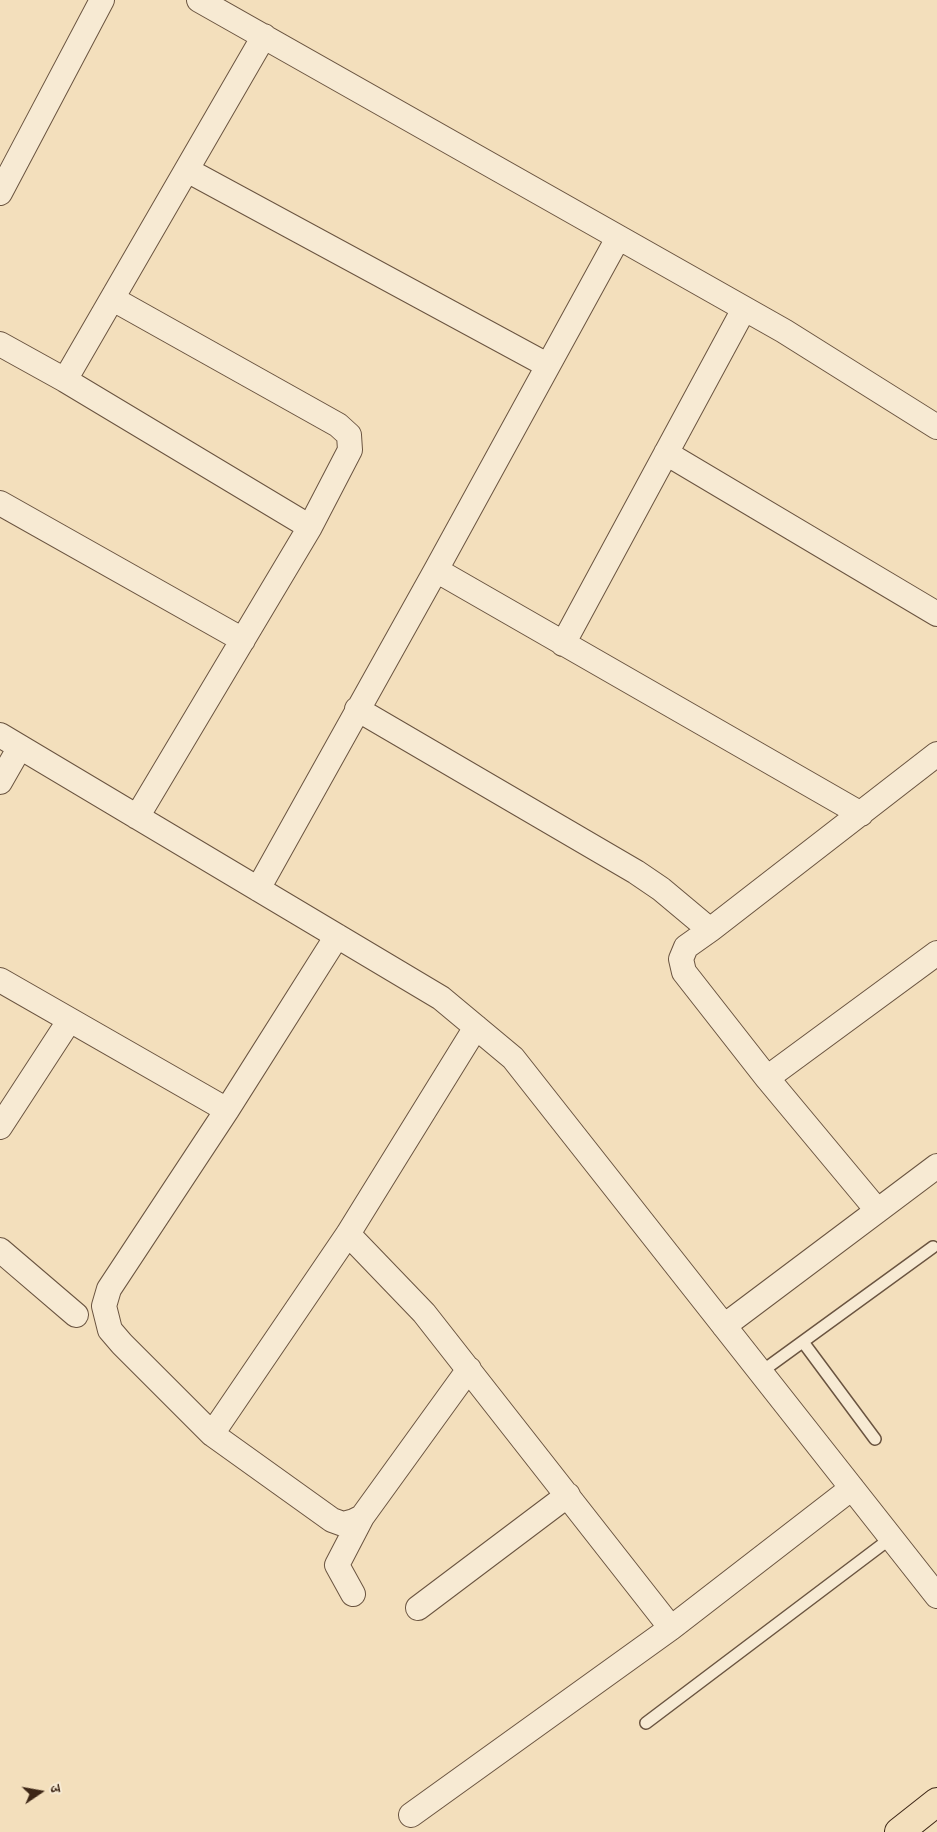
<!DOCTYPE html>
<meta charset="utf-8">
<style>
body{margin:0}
#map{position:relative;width:937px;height:1832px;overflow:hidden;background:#f3dfbc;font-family:"IM FELL French Canon","Noto Serif Devanagari",serif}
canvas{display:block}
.north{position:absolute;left:15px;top:1767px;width:50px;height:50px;-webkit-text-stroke:4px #f7ead3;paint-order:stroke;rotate:78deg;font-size:14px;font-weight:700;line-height:20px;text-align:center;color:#3d2616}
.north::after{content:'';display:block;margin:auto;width:18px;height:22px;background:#3d2616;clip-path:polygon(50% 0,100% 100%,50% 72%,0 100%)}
</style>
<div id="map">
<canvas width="937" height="1832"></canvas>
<div class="north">उ</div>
</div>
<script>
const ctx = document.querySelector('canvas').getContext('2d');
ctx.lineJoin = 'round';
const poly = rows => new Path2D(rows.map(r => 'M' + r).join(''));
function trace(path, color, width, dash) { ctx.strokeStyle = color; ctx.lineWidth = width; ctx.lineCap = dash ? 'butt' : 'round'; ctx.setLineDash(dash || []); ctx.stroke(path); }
const service = poly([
 [803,1342,875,1439],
 [761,1372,933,1247],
 [646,1723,891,1538]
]);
const minor = poly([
 [199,0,784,331,937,427],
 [187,170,547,365],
 [0,193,102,0],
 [113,299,338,425,349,435,350,450,310,527],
 [0,344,65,380,310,527,137,817],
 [65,380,264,36],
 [666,453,937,614],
 [0,503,243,640],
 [436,570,861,814],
 [563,644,744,309],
 [357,709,636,872,661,889,710,930,686,947,681,959,684,972,767,1078,877,1210],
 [0,735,441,998,513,1058,937,1596],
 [0,782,20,747],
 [258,889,436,570,618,238],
 [710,930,937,754],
 [0,980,227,1110],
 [767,1078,937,953],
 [0,1127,69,1021],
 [348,1234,424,1313,671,1628],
 [0,1250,76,1315],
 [724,1326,937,1166],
 [469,1369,362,1517,354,1521,343,1524,332,1520,212,1434,348,1234,476,1027],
 [212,1434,122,1344,110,1330,104,1306,109,1289,227,1110,337,936],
 [353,1594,337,1565,362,1517],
 [418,1608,568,1495],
 [411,1815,671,1628,852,1488]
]);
const primary = poly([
 [899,1832,937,1802]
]);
trace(service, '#6a5440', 14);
trace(minor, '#6a5440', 26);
trace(primary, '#3d2616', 30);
trace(service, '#f7ead3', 11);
trace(minor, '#f7ead3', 24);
trace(primary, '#f3dfbc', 28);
</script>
